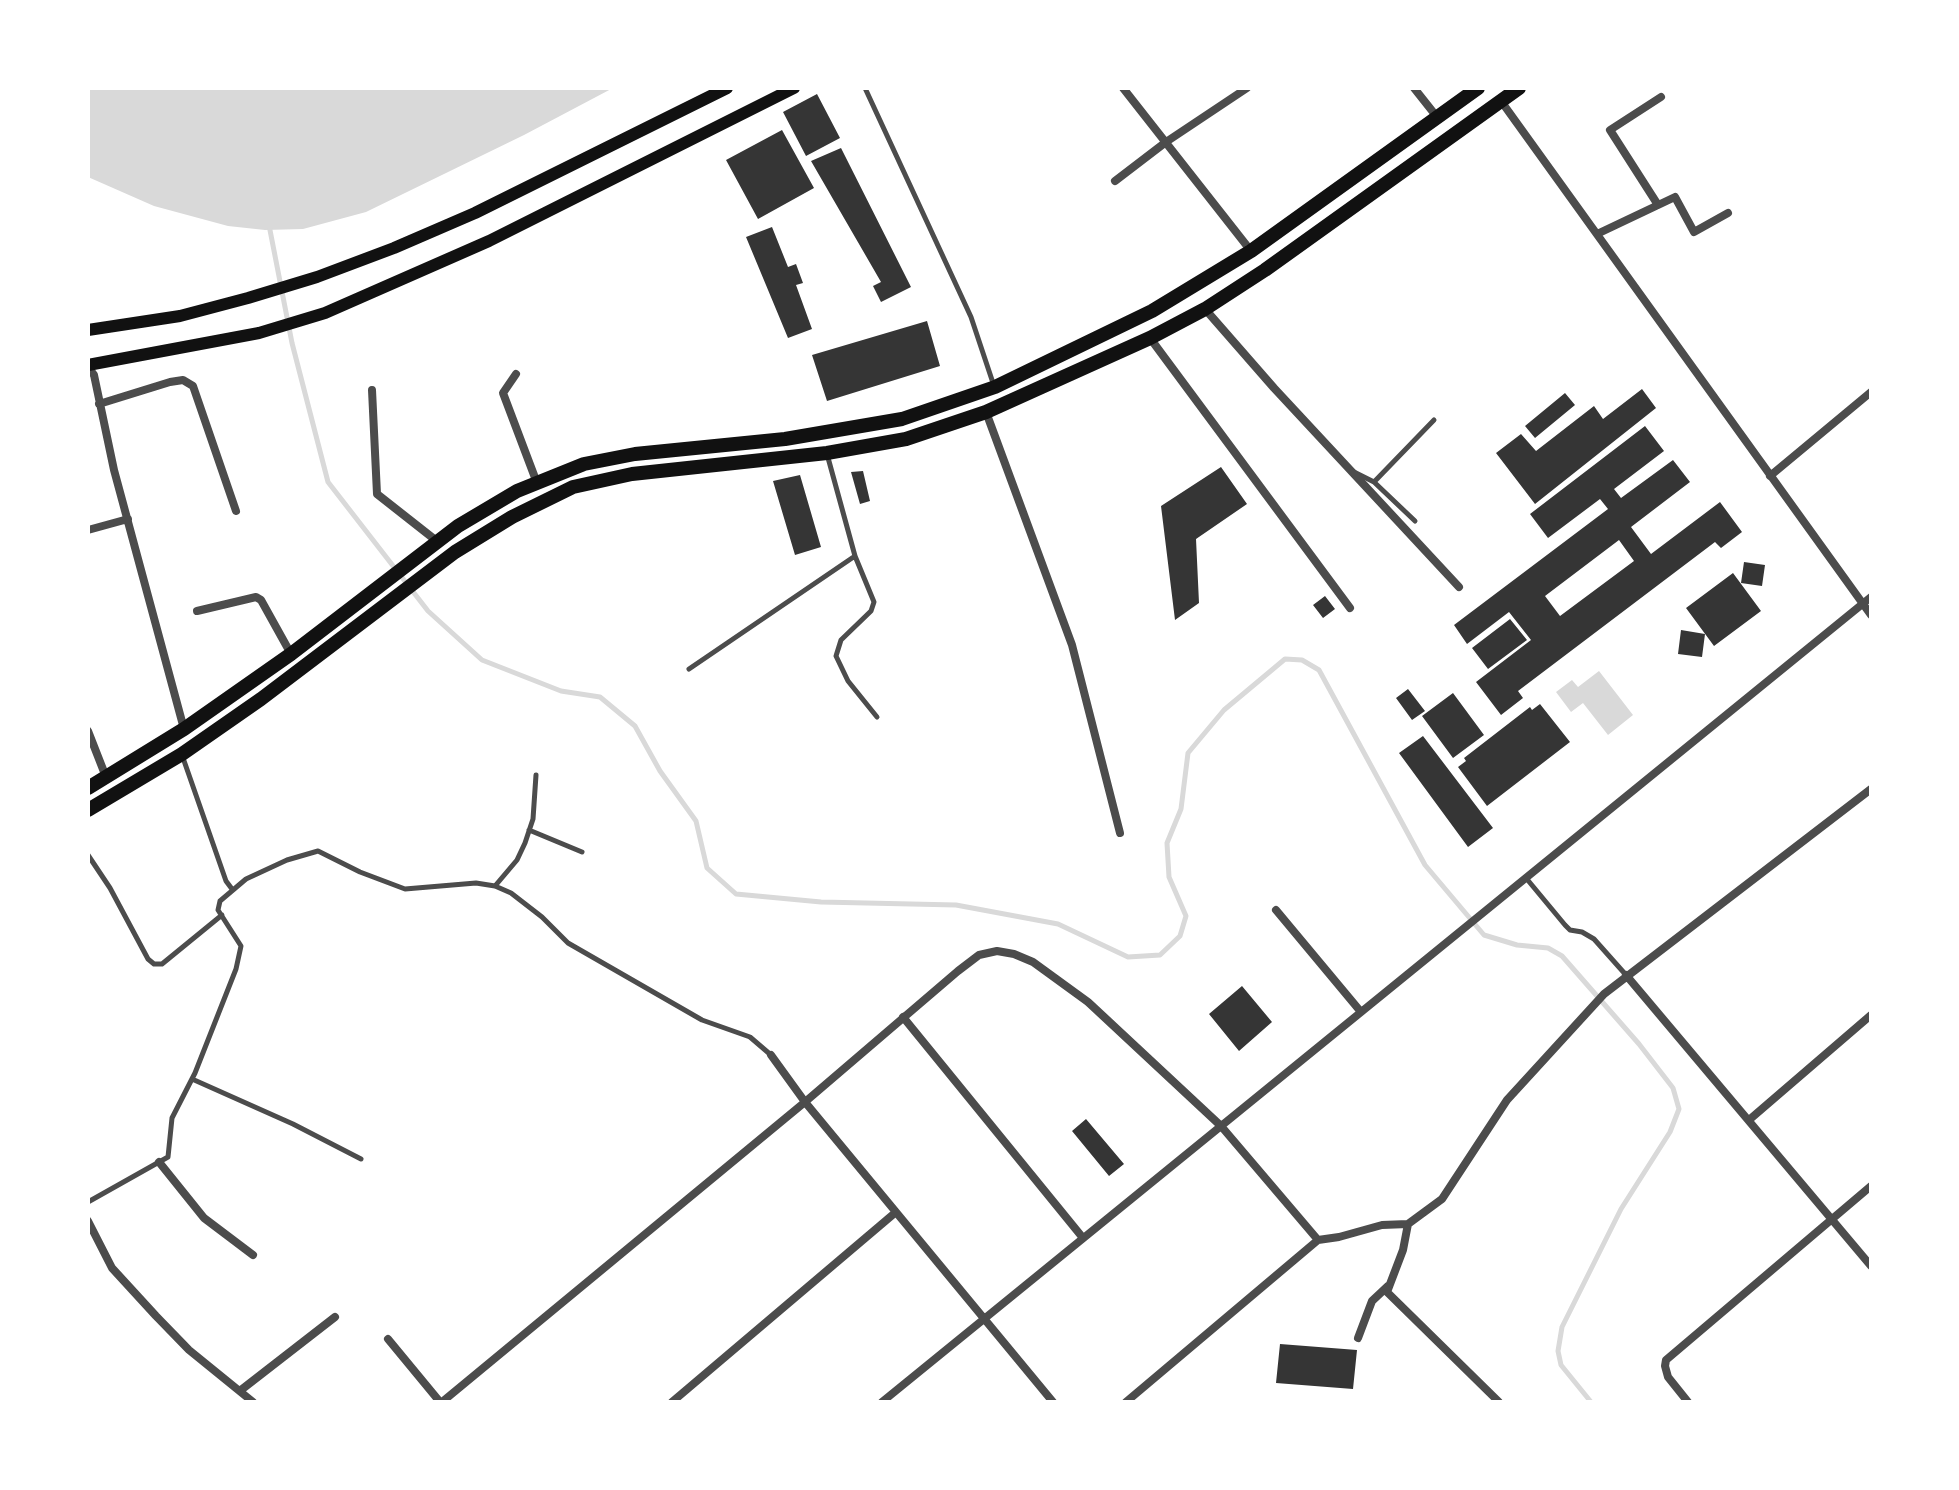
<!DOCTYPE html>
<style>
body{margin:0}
#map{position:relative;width:1959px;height:1490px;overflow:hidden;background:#fff;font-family:"Times New Roman",serif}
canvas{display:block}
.frame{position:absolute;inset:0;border:90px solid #fff;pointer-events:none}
</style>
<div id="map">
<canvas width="1959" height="1490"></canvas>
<div class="frame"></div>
</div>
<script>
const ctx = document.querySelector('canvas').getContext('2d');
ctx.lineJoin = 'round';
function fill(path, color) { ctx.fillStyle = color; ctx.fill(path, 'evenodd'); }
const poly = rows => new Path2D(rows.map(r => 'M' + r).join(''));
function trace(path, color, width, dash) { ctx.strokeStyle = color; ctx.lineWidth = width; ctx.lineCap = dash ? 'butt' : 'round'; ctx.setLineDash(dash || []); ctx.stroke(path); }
const water = poly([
 [88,88,613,88,524,135,366,212,303,229,265,230,228,226,154,206,88,177],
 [1599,671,1633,715,1608,735,1583,703,1571,712,1556,692,1572,680,1578,687]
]);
const stream = poly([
 [269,225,292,343,328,482,428,611,482,660,561,691,600,697,635,726,660,771,696,821,707,868,736,894,821,902,956,905,1058,924,1128,957,1160,955,1180,936,1186,916,1169,877,1167,843,1181,809,1188,753,1224,710,1285,659,1302,660,1319,670,1425,865,1484,935,1517,945,1548,948,1562,956,1639,1044,1673,1088,1679,1109,1670,1132,1621,1209,1562,1327,1558,1351,1561,1365,1591,1402]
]);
const building = poly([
 [817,94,840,138,806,156,783,112],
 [782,130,814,188,758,219,726,160],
 [841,148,911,287,881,302,873,286,881,282,811,161],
 [772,227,788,267,796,264,803,283,796,285,812,329,788,338,746,237],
 [927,321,940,366,827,401,812,355],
 [1642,389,1656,408,1535,504,1496,453,1521,434,1536,451,1594,406,1603,419],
 [1565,393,1575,405,1535,438,1525,426],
 [1645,426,1664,451,1614,489,1621,498,1673,460,1690,482,1631,527,1651,554,1720,502,1742,532,1721,548,1715,542,1518,691,1523,698,1501,715,1476,682,1531,640,1509,612,1467,644,1454,625,1608,509,1600,499,1548,538,1530,514],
 [1619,540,1634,561,1560,616,1545,596],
 [1221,467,1247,504,1196,539,1199,603,1175,620,1161,506],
 [863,471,870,501,860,504,851,472],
 [800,475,821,547,795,555,773,481],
 [1744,562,1765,565,1762,586,1741,583],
 [1733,573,1761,611,1714,646,1686,608],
 [1325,596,1335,609,1323,618,1313,605],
 [1510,619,1527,640,1488,669,1472,648],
 [1681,630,1705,634,1702,657,1678,654],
 [1408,689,1425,711,1412,720,1396,698],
 [1453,693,1484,735,1453,758,1422,716],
 [1540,704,1570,742,1487,806,1458,767,1466,761,1464,758,1530,707,1532,710],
 [1423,736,1493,828,1468,847,1399,753],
 [1242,986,1272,1022,1239,1051,1209,1014],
 [1086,1119,1124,1164,1109,1176,1072,1131],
 [1280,1344,1357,1350,1353,1389,1276,1383]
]);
const service = poly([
 [865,88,971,317,994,386],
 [827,454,855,556,874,602,871,611,841,640,836,656,848,681,877,717],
 [1354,472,1374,482,1415,521],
 [1374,482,1434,420],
 [689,669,855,556],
 [182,755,226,881,232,889],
 [529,830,582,852],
 [88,855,110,888,148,959,154,964,162,964,222,915],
 [1526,878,1565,925,1570,930,1582,932,1594,939,1626,975],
 [495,886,517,860,525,843,533,819,536,775],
 [192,1079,293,1124,361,1159],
 [88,1202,168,1157,172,1118,195,1073,236,969,241,946,218,910,220,901,246,879,287,860,318,851,360,872,405,889,476,883,495,886,511,893,542,917,568,943,702,1020,750,1037,771,1055]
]);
const minor = poly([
 [1123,88,1251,251],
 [1414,88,1437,117],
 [1501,101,1871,615],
 [1115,181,1166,142,1247,88],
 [1658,205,1610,130,1661,97],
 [1597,234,1675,197,1694,232,1728,213],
 [1205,309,1274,388,1459,587],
 [1150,338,1350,608],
 [88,367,94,375,114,470,184,729],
 [516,374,503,393,537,483],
 [372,390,377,494,438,542],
 [99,404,170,382,183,380,193,386,236,511],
 [986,412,1072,645,1120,833],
 [1770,476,1871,392],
 [88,530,128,519],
 [197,611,256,597,261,600,291,654],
 [88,731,106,777],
 [1276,910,1361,1012],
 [1626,975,1871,1266],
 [903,1017,1083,1238],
 [771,1055,805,1102,1053,1402],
 [1749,1120,1871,1015],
 [159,1162,204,1218,253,1255],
 [88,1221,112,1268,156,1316,189,1350,253,1402],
 [1408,1224,1403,1250,1387,1292,1499,1402],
 [1318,1240,1339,1237,1382,1225,1408,1224,1442,1199,1507,1100,1604,994,1871,789],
 [1358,1338,1372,1301,1388,1286],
 [388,1339,440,1402],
 [241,1390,335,1317],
 [442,1402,805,1102,958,971,979,955,997,951,1014,954,1033,962,1088,1002,1221,1126,1318,1240],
 [672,1402,896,1212],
 [882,1402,1871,597],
 [1126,1402,1318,1240],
 [1688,1402,1668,1377,1665,1366,1666,1360,1871,1186]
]);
const secondary = poly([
 [88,330,180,316,248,298,317,277,394,248,475,213,727,88],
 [88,365,259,333,325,313,489,241,794,88]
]);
const primary = poly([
 [88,788,184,729,291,654,458,526,517,491,584,464,635,454,785,439,902,419,995,387,1152,311,1251,251,1478,88],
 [88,810,182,754,261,699,455,552,512,517,573,487,632,474,827,453,906,439,986,412,1150,338,1205,309,1265,270,1519,88]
]);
fill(water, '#d9d9d9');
trace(stream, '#d9d9d9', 5);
fill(building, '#353535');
trace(service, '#4c4c4c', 5);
trace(minor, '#4c4c4c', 8);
trace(secondary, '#111', 12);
trace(primary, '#111', 14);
</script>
